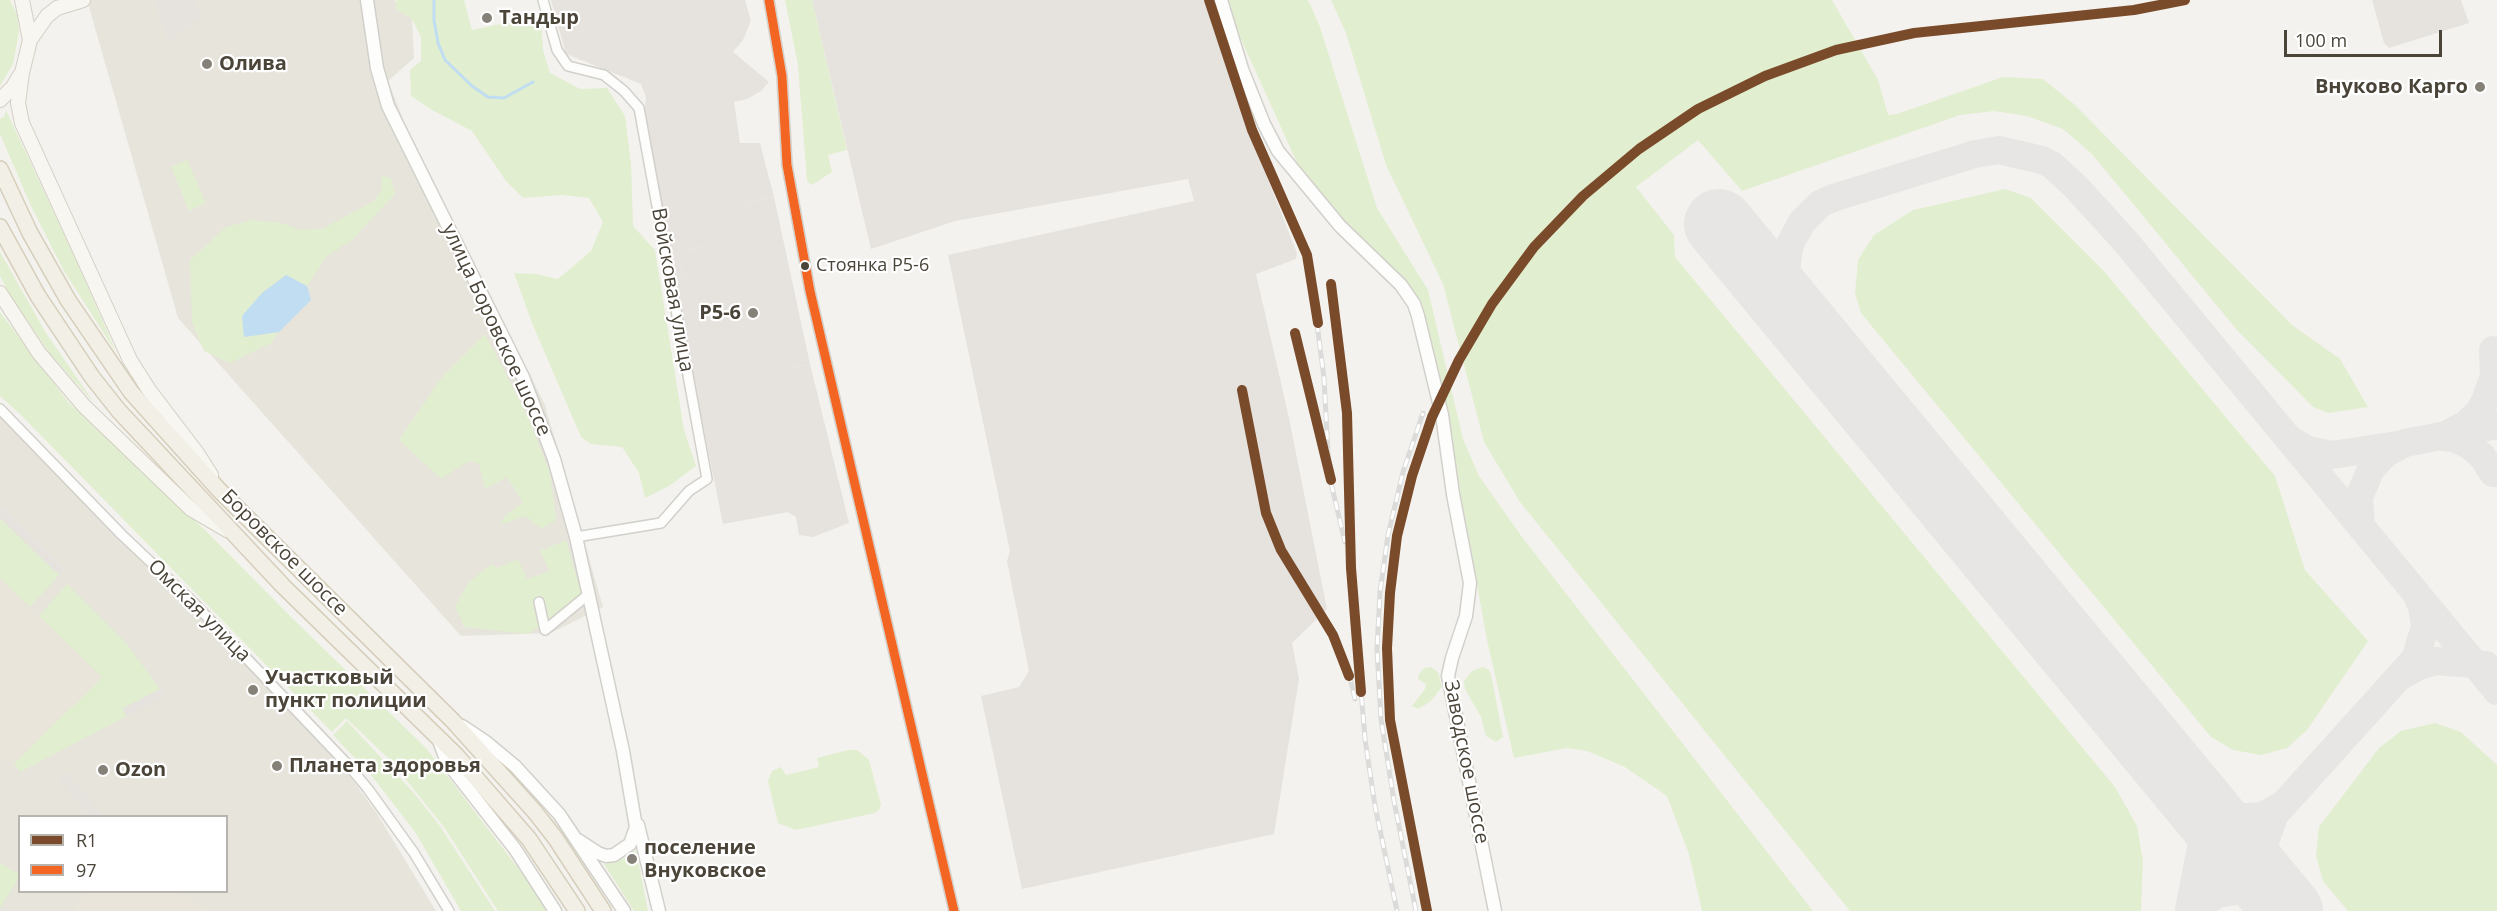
<!DOCTYPE html>
<meta charset="utf-8">
<style>
body{margin:0}
#map{position:relative;width:2497px;height:911px;overflow:hidden;background:#f4f2ee;font-family:"Open Sans",sans-serif}
canvas{display:block}
.legend{position:absolute;left:18px;top:815px;width:210px;height:78px;box-sizing:border-box;background:#fff;border:2px solid #b7b4b0;margin:0;padding:8px 10px;list-style:none;font-size:18px;color:#4b4439}
.legend li{display:flex;align-items:center;gap:12px;height:30px}
.legend b{width:30px;border:2px solid #b7b4b0}
.scale{position:absolute;left:2284px;top:30px;width:158px;height:27px;box-sizing:border-box;border:3px solid #4b4439;border-top:0;padding-left:8px;font-size:18px;line-height:21px;white-space:nowrap;color:#4b4439;-webkit-text-stroke:4px #fff;paint-order:stroke}
</style>
<div id="map">
<canvas width="2497" height="911"></canvas>
<ul class="legend">
<li><b style="height:8px;background:#7a4b2a"></b>R1</li>
<li><b style="height:8px;background:#f26522"></b>97</li>
</ul>
<div class="scale">100 m</div>
</div>
<script>
const ctx = document.querySelector('canvas').getContext('2d');
ctx.lineJoin = 'round';
function fill(path, color) { ctx.fillStyle = color; ctx.fill(path, 'evenodd'); }
const poly = rows => new Path2D(rows.map(r => 'M' + r).join(''));
function trace(path, color, width, dash) { ctx.strokeStyle = color; ctx.lineWidth = width; ctx.lineCap = dash ? 'butt' : 'round'; ctx.setLineDash(dash || []); ctx.stroke(path); }
function write(font, color, halo, rows, align = 'center') {
  ctx.font = font + ' "Open Sans",sans-serif'; ctx.lineWidth = 4.5; ctx.setLineDash([]); ctx.textBaseline = 'middle'; ctx.strokeStyle = halo; ctx.fillStyle = color; for (const [text, x, y, turn = 0] of rows) {
    ctx.save(); ctx.translate(x, y); ctx.rotate((+turn || 0) * Math.PI / 180); ctx.textAlign = isNaN(turn) ? turn : align; if (halo) ctx.strokeText(text, 0, 0); ctx.fillText(text, 0, 0); ctx.restore();
  }
}
const residential = poly([
 [87,0,394,0,412,19,414,58,388,81,406,126,545,405,603,607,551,633,461,636,178,318],
 [0,414,229,643,338,760,376,812,436,911,0,911],
 [20,816,226,816,226,892,20,892]
]);
const industrial = poly([
 [551,0,745,0,751,21,743,40,733,52,769,82,761,91,747,99,734,102,740,143,760,143,774,197,743,203,750,237,677,252,683,279,700,275,776,347,780,370,810,364,849,523,813,537,799,535,796,517,788,512,723,524,662,222,644,123,646,97,641,84,566,54],
 [812,0,1207,0,1246,124,1297,253,1296,259,1256,274,1289,418,1327,609,1292,643,1299,679,1274,834,1022,889,981,696,1019,687,1029,671,1007,561,1010,551,948,255,1194,201,1188,179,955,221,871,249]
]);
const education = poly([
 [0,578,102,677,14,764,0,756],
 [84,892,178,892,209,911,74,911]
]);
const green = poly([
 [0,0,10,0,17,15,19,31,13,64,0,86],
 [396,0,464,0,472,30,534,17,541,19,543,50,550,73,580,89,607,88,625,116,631,164,633,226,655,250,684,430,696,466,669,486,645,498,639,473,622,447,591,444,581,437,532,323,514,273,536,274,558,279,591,251,603,222,589,198,562,195,523,198,506,181,472,131,432,110,411,96,410,70,421,61,421,37,412,19,395,8],
 [785,0,812,0,847,150,828,155,832,172,812,185,807,181,798,65],
 [1228,0,1307,0,1310,4,1320,27,1377,208,1428,290,1463,439,1479,476,1522,537,1813,911,1702,911,1689,854,1667,796,1625,767,1587,751,1567,748,1514,758,1487,640,1447,418,1418,306,1299,167,1240,37],
 [1331,0,1832,0,1878,80,1888,115,1897,114,2003,77,2043,79,2075,105,2292,325,2340,359,2368,407,2328,413,2313,407,2237,330,2092,154,2063,129,2027,116,1994,111,1960,115,1742,191,1698,140,1636,187,1674,235,1675,257,2115,787,2137,826,2143,861,2141,911,1850,911,1520,502,1484,442,1443,284,1386,165,1346,33],
 [6,110,81,271,116,352,64,271,31,206,0,134,0,119,4,117],
 [187,160,206,203,189,211,171,167],
 [382,176,391,178,395,194,351,241,327,256,307,286,286,275,262,293,243,316,245,337,279,332,271,343,230,363,204,351,192,323,190,260,226,227,253,220,281,223,301,230,324,228,374,201,381,191],
 [2005,189,2031,198,2103,270,2275,476,2305,570,2368,641,2307,730,2287,748,2261,755,2233,750,2211,737,1861,313,1855,293,1858,260,1874,235,1913,210],
 [0,252,46,333,95,404,51,355,12,299,0,276],
 [0,312,68,402,206,531,293,619,426,748,534,889,547,911,498,911,444,827,391,761,346,718,332,732,20,414,0,396],
 [485,334,528,417,550,473,556,520,541,529,526,516,500,525,505,516,523,502,507,477,485,489,479,464,469,461,441,479,399,440,442,377],
 [0,518,59,575,30,607,0,578],
 [566,540,582,596,545,624,528,634,464,627,455,606,469,582,492,564,497,568,518,559,527,579,550,571,540,551],
 [67,584,127,644,160,689,123,709,127,716,20,772,14,764,102,677,39,616],
 [1431,667,1438,672,1442,687,1430,702,1418,709,1412,706,1425,689,1426,684,1418,679,1419,674,1424,668],
 [1483,667,1489,670,1492,679,1503,737,1496,742,1486,736,1481,717,1465,689,1464,681,1472,671],
 [347,721,413,792,440,826,495,911,461,911,415,832,371,775,333,735],
 [2435,723,2461,732,2497,765,2497,911,2348,911,2323,881,2316,856,2319,827,2379,748,2401,731],
 [848,750,857,750,869,760,881,805,879,810,875,813,796,830,778,823,768,781,772,771,781,767,786,775,819,767,817,758],
 [636,850,648,911,634,911,604,864,621,860],
 [0,863,20,875,19,878,0,908]
]);
const parking = poly([
 [196,0,202,17,168,41,155,1],
 [2372,0,2461,0,2469,23,2389,48,2384,43],
 [774,197,810,364,780,370,775,347,717,359,700,276,683,279,677,252,749,237,743,203],
 [0,505,65,568,59,575,0,518],
 [160,689,165,697,127,716,122,709],
 [66,772,103,816,90,816,59,778]
]);
const water = poly([
 [286,275,307,286,311,300,279,332,244,337,242,316,262,293]
]);
const stream = poly([
 [434,0,434,20,438,43,445,60,472,86,488,97,504,98,533,82]
]);
const taxiway = poly([
 [1803,324,1789,295,1786,271,1788,255,1790,244,1802,222,1820,204,1833,198,1975,154,1999,150,2042,160,2052,165,2076,187,2126,242,2497,691],
 [2493,350,2494,376,2485,401,2479,412,2465,425,2442,437,2454,438,2470,446,2482,456,2493,473],
 [2292,441,2308,450,2332,455,2397,445],
 [2361,527,2359,497,2371,469,2386,453,2405,443,2497,425],
 [2401,676,2419,666,2436,661,2486,665],
 [2199,803,2214,811,2238,818,2262,816,2281,806],
 [2273,819,2265,842,2266,869,2269,882,2284,906],
 [2198,906,2218,894,2242,890,2253,891,2284,906],
 [2189,909,2201,848,2203,829,2199,803],
 [2192,911,2211,885,2415,659,2425,627,2422,607,2418,598]
]);
const runway = poly([
 [1719,224,2288,911]
]);
const minor = poly([
 [543,0,557,50,568,66,604,75,624,91,639,108,707,479,689,491,661,523,576,537],
 [769,0,782,76,787,165,810,291,954,911],
 [0,409,122,535,193,602,349,766,368,789,414,853,449,911],
 [539,602,545,630,589,594]
]);
const tertiary = poly([
 [367,0,377,68,388,106,523,377,554,459,576,537,623,751,636,827,630,844,614,855,606,856,598,853,578,840],
 [1221,0,1242,69,1264,124,1278,151,1340,226,1401,285,1414,304,1418,316,1442,415,1453,494,1470,583,1466,616,1452,658,1448,676,1495,911],
 [462,726,486,742,515,766,559,814,624,911],
 [438,738,447,762,515,849,555,911],
 [638,825,659,911]
]);
const secondary = poly([
 [22,0,30,40,22,73,18,103,22,123,130,360,149,390,197,453,211,475],
 [30,40,47,16,57,8,83,0],
 [0,100,13,87,20,75],
 [0,293,39,353,84,406,191,509,227,530]
]);
const primary = poly([
 [0,169,30,233,68,300,131,392,219,490,453,721,535,812,556,839,603,911],
 [0,227,38,296,92,377,119,411,283,586,456,755,529,839,577,911]
]);
const rail = poly([
 [1209,0,1252,130,1298,232,1310,269,1324,378,1329,473],
 [1331,284,1347,413,1351,568,1365,739,1375,806,1397,911],
 [1295,333,1322,442],
 [1242,390,1266,513,1281,550,1333,635,1349,674,1355,699],
 [1327,466,1345,542],
 [1416,911,1394,801,1381,719,1377,649,1380,592,1388,535,1403,472,1423,413]
]);
const bus1 = poly([
 [769,0,782,76,787,165,810,291,954,911]
]);
const rail1 = poly([
 [1209,0,1252,130,1307,255,1318,323],
 [1331,284,1347,413,1351,568,1361,692],
 [1295,333,1331,480],
 [1242,390,1266,513,1281,550,1333,635,1349,676],
 [1427,911,1390,720,1387,648,1390,593,1397,536,1412,476,1432,417,1459,360,1492,304,1534,247,1583,196,1639,149,1698,109,1765,76,1836,50,1914,33,2134,10,2185,0]
]);
const markers = [
 [487,18,6,"#868178"],
 [207,64,6,"#868178"],
 [2480,87,6,"#868178"],
 [805,266,5,"#4b4439"],
 [753,313,6,"#868178"],
 [253,690,6,"#868178"],
 [277,766,6,"#868178"],
 [103,770,6,"#868178"],
 [632,859,6,"#868178"]
];
const busNames = [
 ["Стоянка Р5-6",816,266]
];
const poiNames = [
 ["Тандыр",499,18],
 ["Олива",219,64],
 ["Внуково Карго",2468,87,"right"],
 ["Р5-6",741,313,"right"],
 ["Участковый",265,678],
 ["пункт полиции",265,701],
 ["Планета здоровья",289,766],
 ["Ozon",115,770],
 ["поселение",644,848],
 ["Внуковское",644,871]
];
const streetNames = [
 ["Войсковая улица",672,290,80],
 ["улица Боровское шоссе",496,330,65],
 ["Боровское шоссе",284,553,45],
 ["Омская улица",199,611,45],
 ["Заводское шоссе",1466,762,79]
];
fill(residential, '#e7e4dc');
fill(industrial, '#e6e2de');
fill(education, '#eae5da');
fill(green, '#e1eecf');
fill(parking, '#e6e3df');
fill(water, '#c0ddf1');
trace(stream, '#c0ddf1', 3);
trace(taxiway, '#e8e6e4', 28);
trace(runway, '#e8e6e4', 70);
trace(minor, '#d2d0cb', 12);
trace(tertiary, '#d2d0cb', 15);
trace(secondary, '#d3cfc5', 16);
trace(primary, '#d6cebb', 18);
trace(minor, '#fdfdfc', 9);
trace(tertiary, '#fdfdfc', 12);
trace(secondary, '#f7f6f1', 14);
trace(primary, '#f2efe6', 15);
trace(rail, '#dbdbda', 5);
trace(rail, '#fff', 3, [9]);
trace(bus1, '#f26522', 9);
trace(rail1, '#7a4b2a', 10);
for (const [x, y, r, color] of markers) { const dot = new Path2D(); dot.arc(x, y, r, 0, 2 * Math.PI); ctx.fillStyle = color; ctx.fill(dot); trace(dot, '#fff', 2); }
write('18px', '#4b4439', '#fff', busNames, 'left');
write('bold 20px', '#4b4439', '#fff', poiNames, 'left');
write('20px', '#4b4439', '#fff', streetNames);
</script>
